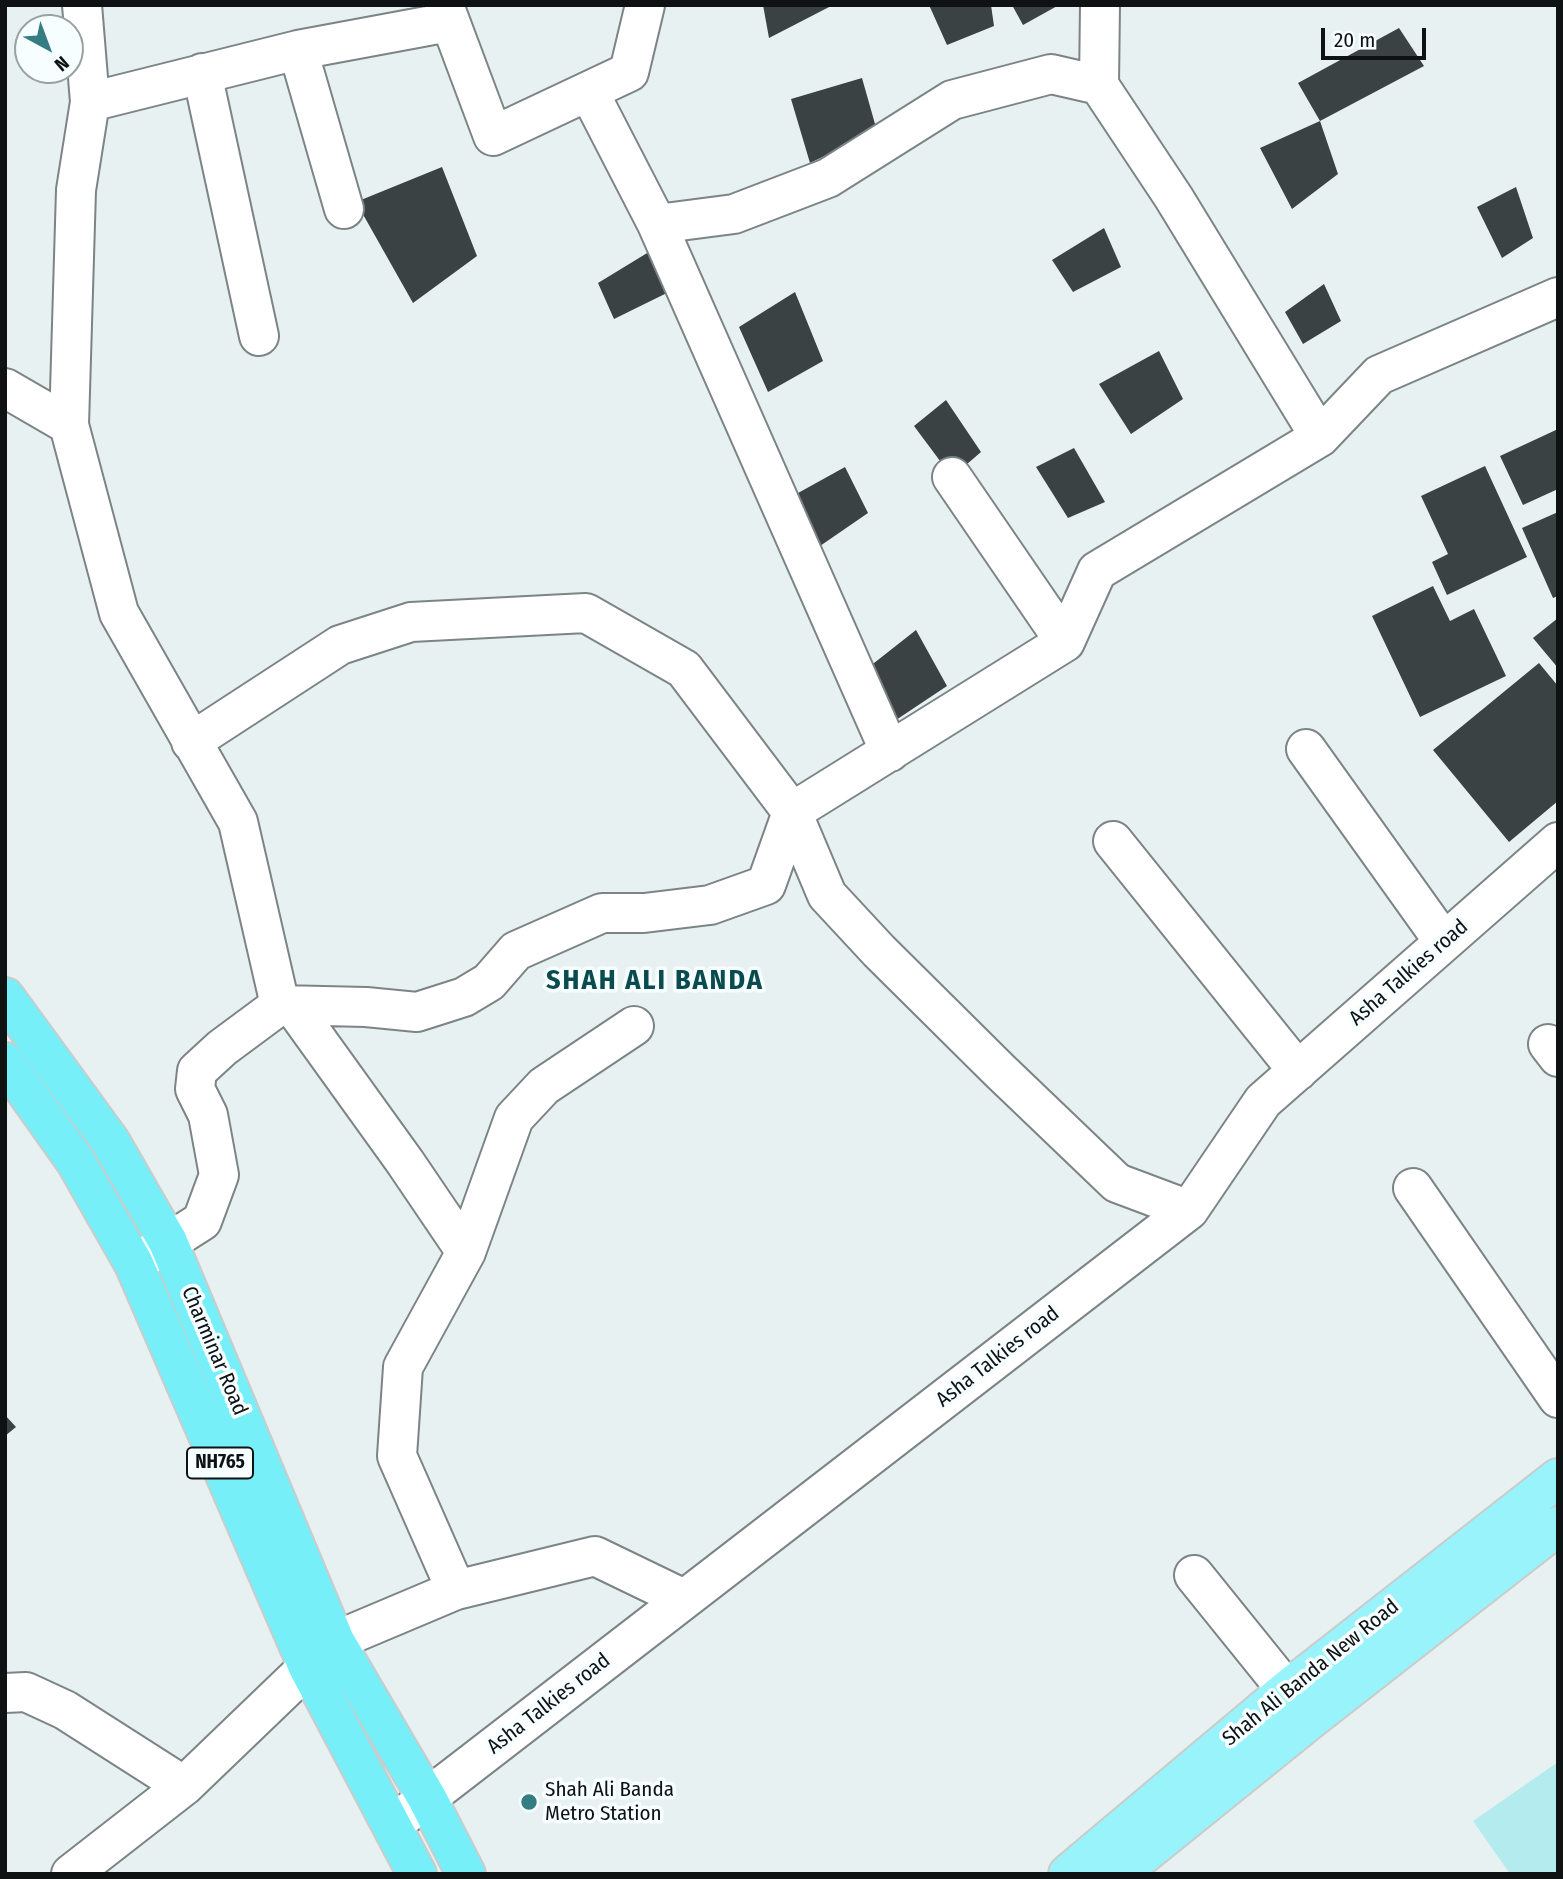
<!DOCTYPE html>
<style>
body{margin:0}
#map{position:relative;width:1563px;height:1879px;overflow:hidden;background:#e8f1f2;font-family:"Fira Sans Condensed",sans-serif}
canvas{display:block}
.frame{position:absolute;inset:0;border:7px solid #0f1212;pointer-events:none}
.north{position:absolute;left:14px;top:14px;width:70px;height:70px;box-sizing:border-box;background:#f7feff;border:2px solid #9aa0a0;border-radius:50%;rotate:139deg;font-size:19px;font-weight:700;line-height:28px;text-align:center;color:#0f1212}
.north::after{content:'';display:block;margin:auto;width:24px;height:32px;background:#347d82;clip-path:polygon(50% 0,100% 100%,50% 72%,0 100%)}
.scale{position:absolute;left:1321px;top:28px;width:105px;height:32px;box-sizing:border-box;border:4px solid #0f1212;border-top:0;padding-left:9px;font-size:21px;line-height:24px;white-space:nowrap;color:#0f1212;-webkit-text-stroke:5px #f7feff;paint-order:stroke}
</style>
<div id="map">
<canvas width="1563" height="1879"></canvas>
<div class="frame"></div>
<div class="north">N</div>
<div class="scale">20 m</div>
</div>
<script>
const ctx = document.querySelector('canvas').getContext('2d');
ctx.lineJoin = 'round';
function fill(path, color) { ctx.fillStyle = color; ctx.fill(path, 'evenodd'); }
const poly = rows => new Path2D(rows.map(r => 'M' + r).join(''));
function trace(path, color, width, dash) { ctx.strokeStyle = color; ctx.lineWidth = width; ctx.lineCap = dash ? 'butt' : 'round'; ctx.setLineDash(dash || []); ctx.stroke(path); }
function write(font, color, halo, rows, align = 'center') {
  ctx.font = font + ' "Fira Sans Condensed",sans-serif'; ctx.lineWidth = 7; ctx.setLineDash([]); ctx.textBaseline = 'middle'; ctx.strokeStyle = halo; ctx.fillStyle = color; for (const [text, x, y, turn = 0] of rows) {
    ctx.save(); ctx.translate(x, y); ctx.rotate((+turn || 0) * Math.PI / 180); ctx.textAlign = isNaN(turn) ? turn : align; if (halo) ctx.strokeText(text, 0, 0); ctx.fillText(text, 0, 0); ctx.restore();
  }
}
const green = poly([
 [1558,1762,1558,1874,1510,1874,1473,1821]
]);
const building = poly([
 [763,5,833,5,769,38],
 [929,5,991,5,994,26,947,45],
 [1012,5,1059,5,1023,25],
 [1399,28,1424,66,1320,121,1298,83],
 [862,78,877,131,810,163,791,99],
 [1320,121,1338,174,1292,209,1260,148],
 [442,167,477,256,413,303,356,202],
 [1516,187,1533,238,1502,258,1477,207],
 [1104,228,1121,267,1073,292,1052,260],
 [657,247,675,289,614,319,598,283],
 [1324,284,1341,321,1303,344,1285,312],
 [795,292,823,361,768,392,739,327],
 [1159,351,1183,399,1131,434,1099,384],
 [946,400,981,452,952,477,914,426],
 [1558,429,1558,489,1523,505,1500,456],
 [1074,448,1105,502,1068,518,1036,467],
 [1485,466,1527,557,1447,595,1432,562,1448,554,1421,496],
 [845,467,868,513,820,546,780,503],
 [1558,512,1558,596,1553,598,1522,528],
 [1433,586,1450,621,1474,609,1506,676,1420,717,1372,616],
 [1558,618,1558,668,1533,638],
 [916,630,947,686,893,722,869,667],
 [1539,663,1558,686,1558,801,1509,842,1433,750],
 [5,1415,16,1427,5,1436]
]);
const minor = poly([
 [82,5,90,102,76,190,69,425,119,613,238,822,280,1005],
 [444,5,493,136,629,72,645,5],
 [1100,5,1099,85,1174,198,1320,437],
 [298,50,344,209],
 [202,73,259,336],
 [589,92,657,224,890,752],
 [90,102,298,50,449,22],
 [657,224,734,214,828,178,952,100,1051,74,1099,85],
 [5,388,69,425],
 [952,477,1065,642],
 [191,742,340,645,411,622,586,613,684,669,792,812,827,895,879,951,999,1070,1117,1183,1189,1210],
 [1306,749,1444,942],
 [1113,841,1298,1071],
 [292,1005,405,1162,466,1252],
 [1548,1044,1558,1057],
 [1413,1188,1558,1398],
 [139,1261,202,1221,219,1175,208,1115,195,1089,197,1071,222,1048,280,1005,366,1007,417,1012,464,997,489,982,516,951,602,913,644,913,710,905,766,885,792,812,1065,642,1097,571,1320,437,1379,375,1558,297],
 [1194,1575,1307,1715],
 [456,1590,397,1456,403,1367,466,1252,514,1118,544,1086,634,1026],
 [5,1693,26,1692,65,1710,184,1786],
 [392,1825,1189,1210,1263,1101,1558,842],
 [71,1874,184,1786,335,1641,456,1590,595,1556,684,1599]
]);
const primary = poly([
 [1068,1874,1287,1690,1558,1478],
 [1119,1874,1311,1719,1558,1526]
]);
const trunk = poly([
 [5,997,110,1141,168,1242,335,1641,427,1798,466,1874],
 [5,1062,76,1162,134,1264,308,1667,417,1874]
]);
const markers = [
 [529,1802,9,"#347d82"]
];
const shields = [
 [220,1463,66]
];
const shieldNames = [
 ["NH765",220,1463]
];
const streetNames = [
 ["Asha Talkies road",1409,973,-41],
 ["Charminar Road",214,1351,67],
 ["Asha Talkies road",998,1357,-38],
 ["Shah Ali Banda New Road",1311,1673,-39],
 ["Asha Talkies road",549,1704,-38]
];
const poiNames = [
 ["Shah Ali Banda",545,1790],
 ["Metro Station",545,1814]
];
const districtNames = [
 ["SHAH ALI BANDA",655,981]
];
fill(green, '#b3ebef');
fill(building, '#3b4243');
trace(minor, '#7c8485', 42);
trace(primary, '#cacbcb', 42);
trace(trunk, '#cacbcb', 42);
trace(minor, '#fff', 38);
trace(primary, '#99f3fa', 38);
trace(trunk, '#77eff8', 38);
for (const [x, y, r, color] of markers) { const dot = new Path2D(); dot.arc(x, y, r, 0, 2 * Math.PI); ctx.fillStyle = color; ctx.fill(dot); trace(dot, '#f7feff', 2.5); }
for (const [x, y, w] of shields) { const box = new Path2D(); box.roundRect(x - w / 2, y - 15.5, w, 31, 5); ctx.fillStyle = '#f7feff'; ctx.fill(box); trace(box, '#0f1212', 2); }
write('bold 19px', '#0f1212', null, shieldNames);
write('21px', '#0f1212', '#f7feff', streetNames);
write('21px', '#0f1212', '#f7feff', poiNames, 'left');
ctx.letterSpacing = '2px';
write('bold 28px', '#0a4b4f', '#f7feff', districtNames);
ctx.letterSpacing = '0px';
</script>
